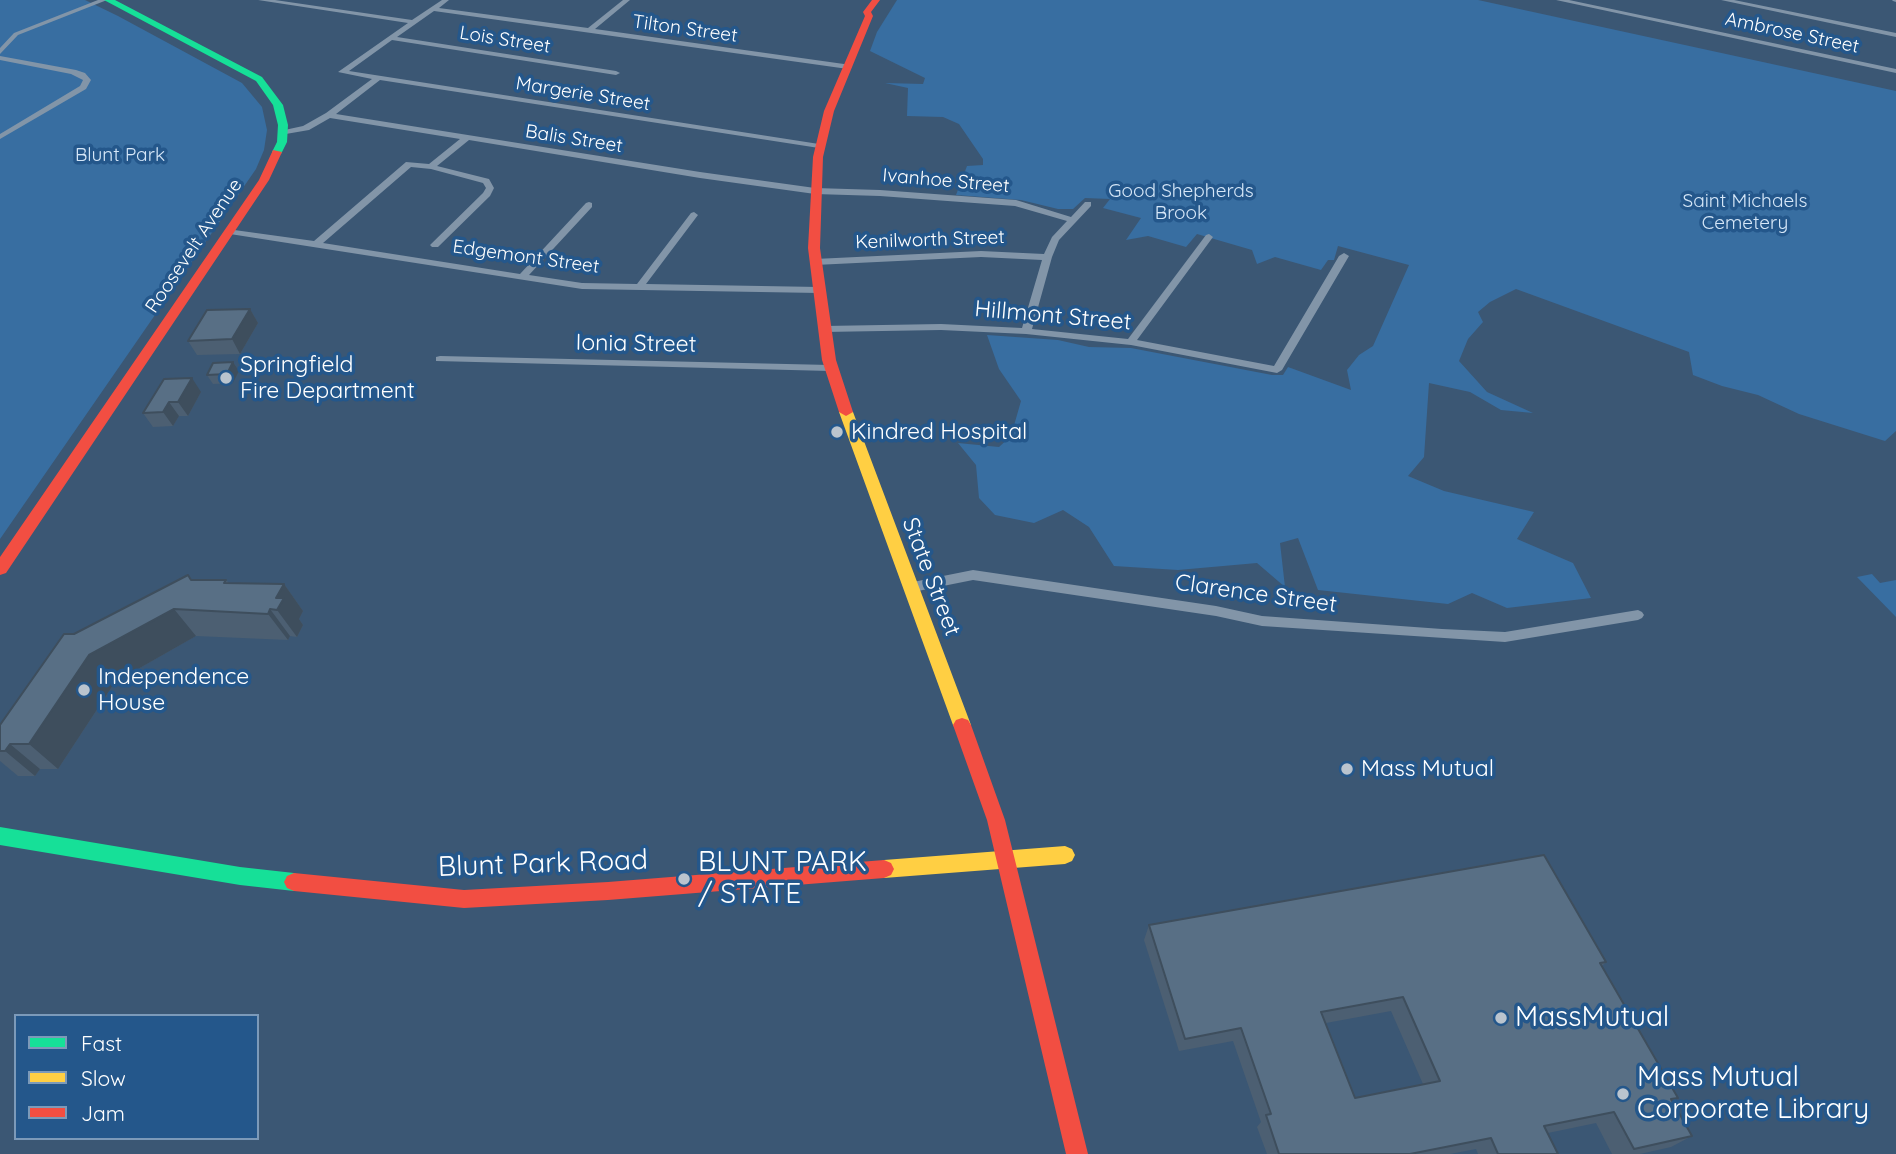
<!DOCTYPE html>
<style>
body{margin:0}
#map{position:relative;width:1896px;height:1154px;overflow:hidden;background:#3b5774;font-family:Quicksand,sans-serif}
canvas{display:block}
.legend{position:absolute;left:14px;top:1014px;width:245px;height:126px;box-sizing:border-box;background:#24578b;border:2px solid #7c9ab9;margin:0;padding:9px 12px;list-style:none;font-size:21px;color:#fff}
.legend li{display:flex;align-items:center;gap:14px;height:35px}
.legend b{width:35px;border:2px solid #7c9ab9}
</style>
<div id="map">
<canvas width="1896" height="1154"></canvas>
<ul class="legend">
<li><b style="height:9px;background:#16e098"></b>Fast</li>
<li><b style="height:9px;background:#ffcf43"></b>Slow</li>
<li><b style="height:9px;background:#f24e42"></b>Jam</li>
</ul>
</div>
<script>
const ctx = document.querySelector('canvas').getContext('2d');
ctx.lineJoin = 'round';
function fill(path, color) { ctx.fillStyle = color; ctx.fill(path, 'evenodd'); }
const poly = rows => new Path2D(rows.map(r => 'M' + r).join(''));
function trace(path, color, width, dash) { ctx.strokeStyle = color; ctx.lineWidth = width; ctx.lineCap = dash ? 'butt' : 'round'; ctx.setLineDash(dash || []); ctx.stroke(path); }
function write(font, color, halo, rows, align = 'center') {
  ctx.font = font + ' Quicksand,sans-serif'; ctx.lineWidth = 7; ctx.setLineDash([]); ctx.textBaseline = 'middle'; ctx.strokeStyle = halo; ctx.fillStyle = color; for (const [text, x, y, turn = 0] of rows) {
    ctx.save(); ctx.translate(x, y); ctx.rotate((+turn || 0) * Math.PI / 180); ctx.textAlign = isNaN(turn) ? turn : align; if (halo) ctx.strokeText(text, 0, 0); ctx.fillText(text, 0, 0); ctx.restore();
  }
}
const green = poly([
 [0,0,85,0,118,16,242,83,262,107,267,130,264,150,256,169,0,539],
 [897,0,1478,0,1896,91,1896,431,1885,441,1799,414,1758,395,1722,386,1693,375,1689,352,1516,289,1490,302,1478,312,1483,322,1468,339,1459,361,1487,392,1533,413,1501,410,1470,392,1429,383,1424,457,1408,476,1444,491,1534,512,1517,539,1573,563,1591,598,1507,608,1472,593,1448,604,1318,590,1298,538,1280,543,1285,587,1257,563,1178,570,1114,566,1089,527,1063,510,1034,523,995,515,979,498,976,465,958,443,999,447,1011,436,1021,401,999,369,987,335,1058,340,1089,347,1131,348,1272,375,1283,375,1288,367,1351,390,1347,370,1359,355,1373,346,1409,265,1338,246,1334,260,1328,260,1321,270,1275,257,1257,264,1252,250,1197,234,1186,247,1148,236,1126,240,1141,218,1103,208,1110,199,1085,198,1073,209,1058,209,1021,200,956,195,967,166,983,165,983,159,959,124,943,117,907,116,908,88,885,83,923,84,925,78,870,51,877,32],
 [1872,574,1880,583,1896,580,1896,617,1857,577]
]);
const street = poly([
 [98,0,107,0,18,35,0,54,0,48,14,33,98,0],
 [258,0,275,0,412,20,442,0,449,0,439,8,588,28,623,0,630,0,595,29,851,65,852,67,848,69,434,11,397,37,616,71,620,73,616,75,392,40,349,71,819,144,823,146,819,148,380,80,336,114,700,172,815,188,880,190,1016,200,1071,217,1085,202,1091,202,1091,206,1059,240,1052,257,1032,329,1128,339,1206,235,1209,234,1213,237,1137,340,1274,366,1339,256,1344,253,1349,256,1282,370,1277,373,1131,345,1026,334,941,330,824,332,819,329,824,326,941,324,1022,328,1042,260,981,257,815,265,810,262,815,259,981,251,1044,254,1052,237,1067,221,1015,206,880,196,815,194,700,178,469,140,437,166,489,179,494,188,490,196,438,247,432,247,430,245,483,193,486,188,483,183,431,169,411,167,323,243,520,274,586,203,589,202,592,203,592,207,529,275,582,283,637,284,691,213,694,212,698,215,646,284,819,287,824,290,819,293,582,289,230,234,227,233,227,229,314,241,406,162,429,164,460,139,330,118,309,130,280,135,280,131,303,126,326,113,372,79,338,72,408,23,258,0],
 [1556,0,1569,0,1896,69,1896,73,1556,0],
 [1721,0,1734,0,1896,33,1896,37,1721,0],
 [1892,0,1896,0,1896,2,1893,1,1892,0],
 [0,56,76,70,85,73,91,80,86,89,0,139,0,134,80,86,83,80,71,74,0,60,0,56],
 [440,356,830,365,835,368,830,371,436,361,436,357,440,356],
 [973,570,1216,606,1262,616,1442,629,1505,632,1638,610,1642,612,1644,615,1642,618,1638,620,1505,642,1262,626,1216,616,973,580,913,592,909,590,907,587,909,584,913,582,973,570]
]);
const fast = poly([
 [104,0,115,0,262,77,283,105,288,125,287,142,281,154,272,152,277,142,278,125,273,105,256,81,104,0],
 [0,827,240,867,294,873,301,876,304,882,301,888,294,891,240,885,0,845,0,827]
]);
const slow = poly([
 [846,408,853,412,971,725,968,730,962,732,956,730,953,725,839,412,846,408],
 [1065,846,1072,849,1075,855,1072,861,1065,864,884,878,877,875,874,869,877,863,884,860,1065,846]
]);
const jam = poly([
 [872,0,880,0,871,12,873,16,834,111,823,157,820,248,836,360,853,412,846,416,839,412,822,360,808,248,813,157,824,111,865,16,863,12,872,0],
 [273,150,282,152,269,180,6,573,0,575,0,557,259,180,273,150],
 [962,718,968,720,971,725,1005,820,1088,1154,1066,1154,987,820,953,725,956,720,962,718],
 [884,860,891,863,894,869,891,875,884,878,608,900,464,908,294,891,287,888,284,882,287,876,294,873,464,890,608,882,884,860]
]);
const wall = poly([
 [250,309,258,323,240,354,197,355,188,341],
 [233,362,239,371,233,383,213,384,207,375],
 [164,379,201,392,188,416,179,416,173,426,153,427,143,413],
 [192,580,226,580,229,583,284,584,303,611,299,619,303,625,297,637,290,636,288,640,196,636,115,682,58,769,40,769,35,776,18,776,0,761,0,725,74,634],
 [1149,925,1606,962,1602,966,1678,1098,1672,1102,1692,1136,1671,1147,1640,1154,1612,1154,1596,1123,1548,1133,1558,1154,1478,1154,1476,1149,1450,1154,1267,1154,1257,1127,1261,1122,1233,1041,1179,1051,1144,940],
 [1391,1011,1423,1084,1355,1098,1326,1023]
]);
const shadedWall = poly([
 [250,309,258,323,240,354,232,339],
 [233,362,239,371,233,383,227,374],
 [192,378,201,392,188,416,178,402],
 [169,402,179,416,173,426,163,412],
 [284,584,303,611,299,619,303,625,297,637,277,610,276,598],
 [174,609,196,636,115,682,58,769,29,744,89,655],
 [270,609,290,636,288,640,268,614],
 [10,744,40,769,35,776,5,751]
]);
const building = poly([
 [250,309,232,339,188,341,207,310,250,309],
 [233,362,227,374,207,375,213,363,233,362],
 [192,378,178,402,169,402,163,412,143,413,164,379,192,378],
 [188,575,191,580,226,580,224,583,284,584,276,598,284,598,277,610,270,609,268,614,174,609,89,655,29,744,10,744,5,751,0,751,0,725,64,634,74,634,188,575],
 [1544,855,1606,962,1600,963,1678,1098,1671,1099,1692,1136,1634,1149,1614,1112,1544,1126,1558,1154,1498,1154,1491,1138,1410,1154,1279,1154,1266,1115,1271,1114,1241,1028,1185,1039,1149,925,1544,855],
 [1403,997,1440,1081,1355,1098,1321,1012,1403,997]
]);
const markers = [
 [226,378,7,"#bac4ce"],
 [837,432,7,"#bac4ce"],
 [84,690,7,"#bac4ce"],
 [1347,769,7,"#bac4ce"],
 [684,879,7,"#bac4ce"],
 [1501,1018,7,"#bac4ce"],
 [1623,1094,7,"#bac4ce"]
];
const farStreetnames = [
 ["Tilton Street",685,29,8],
 ["Ambrose Street",1792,33,12],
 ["Lois Street",505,40,9],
 ["Margerie Street",583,94,9],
 ["Balis Street",574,139,9],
 ["Ivanhoe Street",946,181,5],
 ["Kenilworth Street",930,240,-2],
 ["Roosevelt Avenue",194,246,-56],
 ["Edgemont Street",526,257,8]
];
const farParknames = [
 ["Blunt Park",120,155],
 ["Good Shepherds",1181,191],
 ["Brook",1181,213],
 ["Saint Michaels",1745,201],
 ["Cemetery",1745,223]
];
const streetNames = [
 ["Hillmont Street",1053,316,5],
 ["Ionia Street",636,344,1],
 ["State Street",931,577,69],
 ["Clarence Street",1256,594,8]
];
const poiNames = [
 ["Springfield",240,365],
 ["Fire Department",240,391],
 ["Kindred Hospital",851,432],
 ["Independence",98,677],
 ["House",98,703],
 ["Mass Mutual",1361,769]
];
const nearPoinames = [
 ["BLUNT PARK",698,863],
 ["/ STATE",698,895],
 ["MassMutual",1515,1018],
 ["Mass Mutual",1637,1078],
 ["Corporate Library",1637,1110]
];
const nearStreetnames = [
 ["Blunt Park Road",543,864,-2]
];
fill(green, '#386ea1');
fill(street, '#8295a8');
fill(fast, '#16e098');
fill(slow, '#ffcf43');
fill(jam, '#f24e42');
fill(wall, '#4c5f72');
fill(shadedWall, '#3e4e5d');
fill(building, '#586f85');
trace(building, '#3e4e5d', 2);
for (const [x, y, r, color] of markers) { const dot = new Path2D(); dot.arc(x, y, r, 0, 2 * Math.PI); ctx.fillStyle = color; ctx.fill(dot); trace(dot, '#24578b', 2.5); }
write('19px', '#fff', '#24578b', farStreetnames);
write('19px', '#d6e7f8', '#24578b', farParknames);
write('23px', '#fff', '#24578b', streetNames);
write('23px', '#fff', '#24578b', poiNames, 'left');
write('28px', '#fff', '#24578b', nearPoinames, 'left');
write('28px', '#fff', '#24578b', nearStreetnames);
</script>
